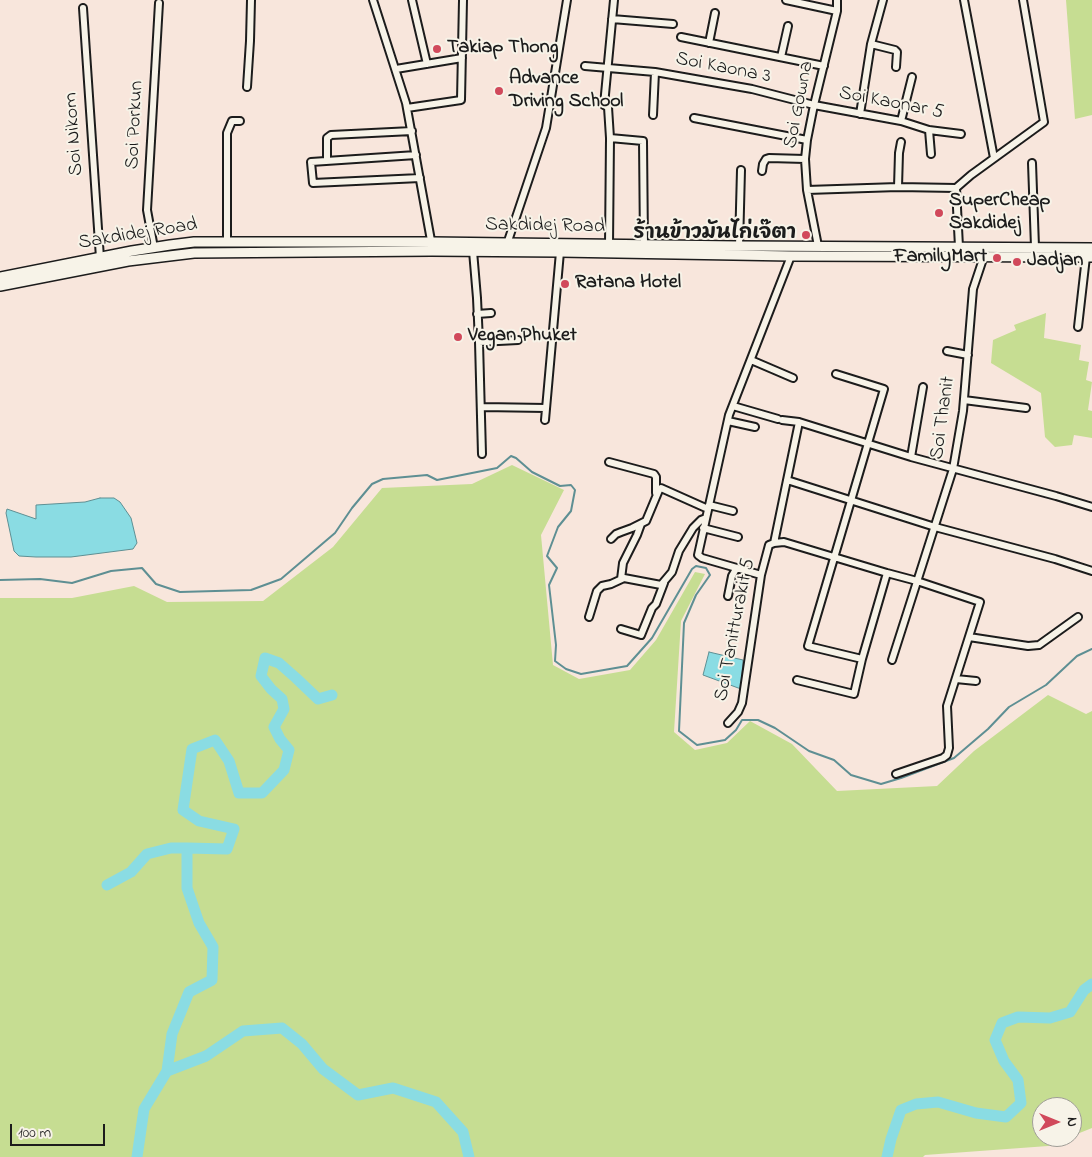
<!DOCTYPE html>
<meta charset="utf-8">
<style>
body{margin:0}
#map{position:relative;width:1092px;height:1157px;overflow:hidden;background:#f8e6dc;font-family:"Indie Flower",sans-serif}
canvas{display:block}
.north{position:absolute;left:1032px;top:1097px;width:50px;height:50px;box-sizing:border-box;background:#f7f3e8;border:1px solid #9f9d96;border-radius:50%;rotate:90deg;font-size:14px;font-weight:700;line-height:20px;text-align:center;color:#1c1c1c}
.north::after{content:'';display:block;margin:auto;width:18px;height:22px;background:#d1495b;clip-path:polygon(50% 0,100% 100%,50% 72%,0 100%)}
.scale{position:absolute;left:10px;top:1124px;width:95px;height:22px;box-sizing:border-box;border:2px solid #1c1c1c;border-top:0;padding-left:6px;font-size:15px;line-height:18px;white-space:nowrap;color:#1c1c1c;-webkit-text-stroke:4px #f7f3e8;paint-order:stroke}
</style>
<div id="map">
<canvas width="1092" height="1157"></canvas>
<div class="north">N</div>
<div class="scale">100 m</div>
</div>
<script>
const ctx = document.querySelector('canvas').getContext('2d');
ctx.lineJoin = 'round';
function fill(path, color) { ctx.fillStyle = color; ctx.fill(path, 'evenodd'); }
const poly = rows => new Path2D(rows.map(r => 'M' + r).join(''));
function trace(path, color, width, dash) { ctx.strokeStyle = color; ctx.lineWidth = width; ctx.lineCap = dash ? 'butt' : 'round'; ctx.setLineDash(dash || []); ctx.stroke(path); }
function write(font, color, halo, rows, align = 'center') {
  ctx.font = font + ' "Indie Flower","Playpen Sans Thai",sans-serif'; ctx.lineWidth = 4; ctx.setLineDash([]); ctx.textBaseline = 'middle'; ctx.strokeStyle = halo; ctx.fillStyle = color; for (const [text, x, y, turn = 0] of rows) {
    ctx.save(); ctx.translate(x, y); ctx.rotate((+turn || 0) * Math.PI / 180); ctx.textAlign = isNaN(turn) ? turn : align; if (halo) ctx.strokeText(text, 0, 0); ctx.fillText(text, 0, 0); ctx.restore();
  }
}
const green = poly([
 [1066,0,1092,0,1092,115,1075,119],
 [1046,313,1044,338,1081,345,1079,360,1089,362,1086,380,1092,382,1088,410,1092,411,1092,438,1074,435,1072,445,1055,447,1045,437,1041,393,991,363,993,340,1016,330,1014,325],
 [512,465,564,490,541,535,553,665,579,679,630,670,656,640,695,572,705,574,681,621,674,732,695,750,727,743,750,721,792,744,837,791,937,786,974,751,1048,695,1086,714,1092,711,1092,1128,1072,1136,1072,1107,1042,1107,1042,1137,1070,1137,1048,1146,925,1155,923,1157,0,1157,0,598,72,598,134,586,167,602,263,601,333,547,382,488,472,484]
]);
const water = poly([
 [100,498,114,498,120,502,131,518,137,543,133,549,71,557,36,557,19,556,14,551,6,513,7,509,36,519,36,505,85,502,100,498],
 [709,652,743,660,741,689,703,675,709,652]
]);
const stream = poly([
 [0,580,40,579,72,583,111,571,142,568,156,584,180,592,251,590,281,579,335,533,352,508,372,484,383,479,427,475,437,480,497,468,511,456,516,458,532,472,560,486,571,485,575,490,571,511,558,527,547,556,557,568,549,585,556,645,555,661,566,669,581,674,627,666,652,638,692,569,696,566,706,568,710,575,696,595,684,623,679,731,697,745,725,740,736,730,742,720,758,720,775,728,809,751,834,760,851,775,881,784,901,778,954,758,988,729,1009,707,1046,685,1077,656,1092,649]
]);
const river = poly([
 [107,885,131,872,147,854,171,848,187,848],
 [167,1071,206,1056,243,1031,282,1028,302,1044,323,1069,358,1095,393,1088,436,1102,463,1132,469,1157],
 [137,1157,144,1109,167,1071,172,1034,189,992,212,980,213,947,199,923,187,888,187,848,227,849,234,829,199,821,183,810,192,749,215,740,229,761,239,793,262,793,284,770,289,750,280,739,274,727,284,709,282,699,271,689,261,676,265,658,279,663,296,678,318,699,332,695],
 [887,1157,891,1139,901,1110,916,1104,938,1102,976,1113,1006,1117,1021,1103,1018,1080,1004,1061,995,1040,1002,1023,1018,1017,1050,1018,1070,1012,1084,990,1092,984]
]);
const minor = poly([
 [373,0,406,103,432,246],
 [412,0,427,64],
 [786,0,837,11],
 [964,0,994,158],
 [83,8,100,258],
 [612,19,673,24],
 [681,37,824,66],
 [709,43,715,13],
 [871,44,895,50,897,52,896,67],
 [781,57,788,26],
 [585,66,655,72,752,89,814,105,901,121,929,130,961,134],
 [396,69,462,58],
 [247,87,250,41,251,0],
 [407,108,461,100,463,0],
 [860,114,871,44,883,0],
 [653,115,655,72],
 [694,118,807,140],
 [901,121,912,77],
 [929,130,931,154],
 [610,138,643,141,644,245],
 [416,155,311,162,313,183,420,178],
 [327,161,327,138,331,135,412,131],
 [1032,163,1035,247],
 [762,171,763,164,766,159,769,158,805,159],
 [898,187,899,153,901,142],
 [956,188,971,175,1044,122,1023,0],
 [956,188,959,247],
 [807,190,898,187,956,188],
 [227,242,227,133,232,121,240,121],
 [507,244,546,128,567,0],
 [609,245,610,138,608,107,604,105,614,0],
 [739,246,741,170],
 [818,246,807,190,805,159,807,140,814,105,837,11,837,0],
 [154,248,147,210,159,3],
 [473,251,477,298,479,342,482,454],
 [477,314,491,313],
 [1078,327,1086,257],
 [479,342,518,340],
 [947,351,968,355],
 [751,360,793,378],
 [836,374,884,389,808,646,862,659],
 [964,400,1026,408],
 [733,406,778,419],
 [482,407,546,408],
 [545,420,560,252],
 [782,420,799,422,911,457,1056,496,1092,507],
 [728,421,755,427],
 [911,457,923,387],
 [609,462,654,474,656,477,656,493],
 [787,480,935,527,1055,559,1092,571],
 [709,505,733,511],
 [703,528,738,537],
 [611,539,616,534,621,532,632,528,646,521,659,490,661,488,708,509],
 [774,543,799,422],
 [761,575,702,558,698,555,729,415,791,256],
 [621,579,623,563,637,535,641,524],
 [728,596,732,576,736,569,740,569],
 [589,617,597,591,602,586,611,584,624,578,661,585,672,572,679,551,693,528,701,520,706,518],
 [621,629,641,635,652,608,656,604,664,583],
 [969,637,1028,646,1039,645,1078,617],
 [892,660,953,469,963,411,973,289,984,256],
 [956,679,976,681],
 [797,680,854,694,862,659,887,573],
 [728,723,738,712,742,703,761,575,769,545,774,543,784,542,887,573,917,581,980,602,947,706,949,748,947,755,943,758,896,774]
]);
const secondary = poly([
 [0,277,132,251,170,245,194,242,432,242,739,246,1092,248],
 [0,286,128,261,194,253,432,251,560,252,791,256,1092,257]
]);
const markers = [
 [437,49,5,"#d1495b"],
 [499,91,5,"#d1495b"],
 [939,213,5,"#d1495b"],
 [806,235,5,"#d1495b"],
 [997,258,5,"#d1495b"],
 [1017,262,5,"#d1495b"],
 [565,284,5,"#d1495b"],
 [458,337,5,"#d1495b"]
];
const poiNames = [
 ["Takiap Thong",447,49],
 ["Advance",509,80],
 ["Driving School",509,103],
 ["SuperCheap",949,202],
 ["Sakdidej",949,225],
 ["ร้านข้าวมันไก่เจ๊ตา",796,235,"right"],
 ["FamilyMart",987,258,"right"],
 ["Jadjan",1027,262],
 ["Ratana Hotel",575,284],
 ["Vegan Phuket",468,337]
];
const streetNames = [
 ["Soi Kaona 3",723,69,11],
 ["Soi Kaonar 5",891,104,11],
 ["Soi Gowna",800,105,-79],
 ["Soi Porkun",136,125,-87],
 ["Soi Nikom",75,134,-94],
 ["Sakdidej Road",545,227,1],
 ["Sakdidej Road",138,235,-9],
 ["Soi Thanit",944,418,-82],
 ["Soi Tanitturakit 5",736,630,-79]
];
fill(green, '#c6dd92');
fill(water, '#8adce3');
trace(water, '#5e8f93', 1);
trace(stream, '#5e8f93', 2);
trace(river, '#8adce3', 11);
trace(minor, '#1c1c1c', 10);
trace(secondary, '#1c1c1c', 12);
trace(minor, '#f7f3e8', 6);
trace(secondary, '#f7f3e8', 9);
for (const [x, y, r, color] of markers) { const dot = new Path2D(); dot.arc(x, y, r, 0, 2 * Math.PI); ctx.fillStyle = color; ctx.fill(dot); trace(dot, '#f7f3e8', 2); }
write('bold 20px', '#1c1c1c', '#f7f3e8', poiNames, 'left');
write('20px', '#1c1c1c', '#f7f3e8', streetNames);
</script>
